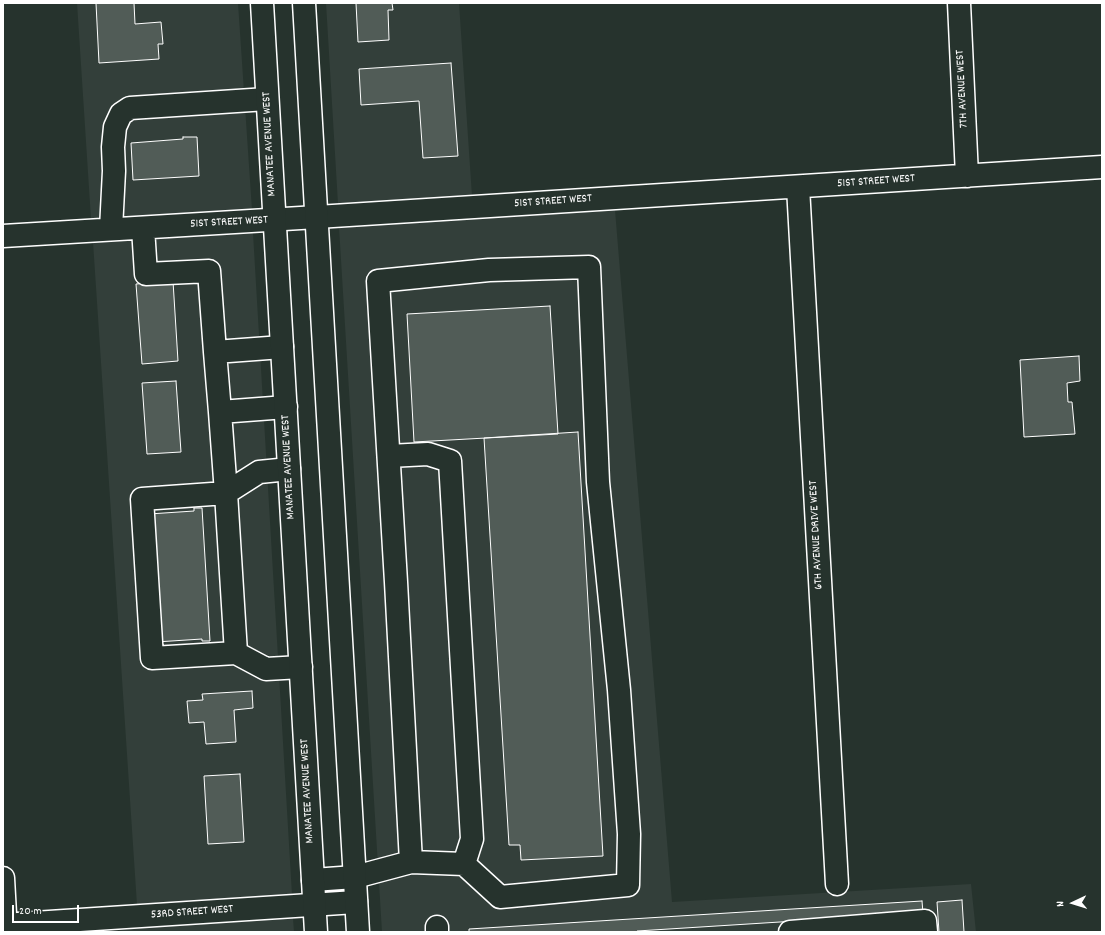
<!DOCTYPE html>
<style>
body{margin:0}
#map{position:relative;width:1105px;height:935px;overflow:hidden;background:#26332d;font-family:Dekko,sans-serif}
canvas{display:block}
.frame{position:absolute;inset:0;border:4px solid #fff;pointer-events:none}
.north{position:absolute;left:1053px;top:883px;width:40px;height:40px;-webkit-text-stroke:3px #26332d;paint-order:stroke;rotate:266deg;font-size:11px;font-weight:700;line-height:16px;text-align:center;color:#fff}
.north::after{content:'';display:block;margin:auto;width:14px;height:18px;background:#fff;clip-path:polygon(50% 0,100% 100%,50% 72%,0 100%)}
.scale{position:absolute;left:12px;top:905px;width:67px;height:18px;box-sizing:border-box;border:2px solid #fff;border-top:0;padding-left:5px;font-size:12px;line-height:14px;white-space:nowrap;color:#fff;-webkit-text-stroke:3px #26332d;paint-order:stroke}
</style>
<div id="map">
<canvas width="1105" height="935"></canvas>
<div class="frame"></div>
<div class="north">N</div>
<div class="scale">20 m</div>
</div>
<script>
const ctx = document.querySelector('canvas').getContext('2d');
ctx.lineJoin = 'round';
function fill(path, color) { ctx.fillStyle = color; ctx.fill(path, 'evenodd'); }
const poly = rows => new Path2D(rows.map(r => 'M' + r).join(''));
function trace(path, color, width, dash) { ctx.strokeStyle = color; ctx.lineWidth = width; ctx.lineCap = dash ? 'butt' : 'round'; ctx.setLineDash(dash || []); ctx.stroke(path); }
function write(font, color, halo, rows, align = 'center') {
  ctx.font = font + ' Dekko,sans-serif'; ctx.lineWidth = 3; ctx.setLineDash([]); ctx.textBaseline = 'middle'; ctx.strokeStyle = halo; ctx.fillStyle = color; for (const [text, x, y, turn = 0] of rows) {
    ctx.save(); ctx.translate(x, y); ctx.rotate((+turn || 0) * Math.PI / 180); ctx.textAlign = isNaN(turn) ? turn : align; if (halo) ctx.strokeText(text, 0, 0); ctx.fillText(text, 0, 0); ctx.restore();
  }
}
const built = poly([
 [77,3,238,3,252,210,91,219],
 [326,3,459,3,472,196,338,204],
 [615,210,672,902,971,884,976,932,382,932,339,227],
 [253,233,292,895,137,905,93,242],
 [293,918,294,932,106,932,139,928]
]);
const building = poly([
 [96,3,134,3,135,24,161,22,163,44,158,44,159,59,99,63,96,3],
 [356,3,392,3,393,10,388,10,389,40,358,42,356,3],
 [451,63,458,156,423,158,419,101,361,105,359,69,451,63],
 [183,137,197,137,199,176,133,180,131,143,183,139,183,137],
 [173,281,178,361,142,364,136,284,173,281],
 [550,306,558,434,414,442,407,314,550,306],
 [1079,356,1080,381,1067,383,1068,402,1072,402,1075,434,1024,437,1020,360,1079,356],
 [176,381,181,452,147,454,142,383,176,381],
 [578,432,603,856,521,860,520,845,509,845,484,438,578,432],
 [194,508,202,508,210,641,202,641,202,639,156,642,149,514,194,511,194,508],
 [252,691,253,708,234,710,236,742,206,744,204,722,189,723,187,701,203,700,202,694,252,691],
 [240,774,244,842,208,844,204,776,240,774],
 [962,900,964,932,939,932,937,902,962,900],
 [922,901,923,913,637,931,637,932,469,932,469,929,922,901]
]);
const minor = poly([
 [959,3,967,176],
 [798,187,837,884],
 [143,228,146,274,209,271,215,352,282,347],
 [111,229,114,171,113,147,115,127,121,114,130,108,267,99],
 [3,236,317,217,1102,167],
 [215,352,220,412],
 [286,407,220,412,226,493,259,472,289,469],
 [389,456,428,454,450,461,472,839,464,864],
 [236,653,152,658,142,499,226,493,236,653,266,669,301,667],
 [3,878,6,932],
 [313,880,355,877,411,862,464,864,500,897,628,885,629,834,619,690,598,482,589,267,489,270,378,281,396,582,411,862],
 [3,925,356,902],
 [437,927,437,932],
 [790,932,925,921,926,932]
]);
const major = poly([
 [262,3,316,932],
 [304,3,358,932]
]);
const streetNames = [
 ["7TH AVENUE WEST",963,89,-93],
 ["MANATEE AVENUE WEST",270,144,-93],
 ["51ST STREET WEST",876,182,-4],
 ["51ST STREET WEST",553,202,-4],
 ["51ST STREET WEST",229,223,-3],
 ["MANATEE AVENUE WEST",289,467,-93],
 ["6TH AVENUE DRIVE WEST",817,535,-93],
 ["MANATEE AVENUE WEST",308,791,-93],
 ["53RD STREET WEST",192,913,-4]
];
fill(built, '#333f3a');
fill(building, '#515c57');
trace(building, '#fff', 1);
trace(minor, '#fff', 25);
trace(major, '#fff', 25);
trace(minor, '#26332d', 22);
trace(major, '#26332d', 22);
write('12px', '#fff', '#26332d', streetNames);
</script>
